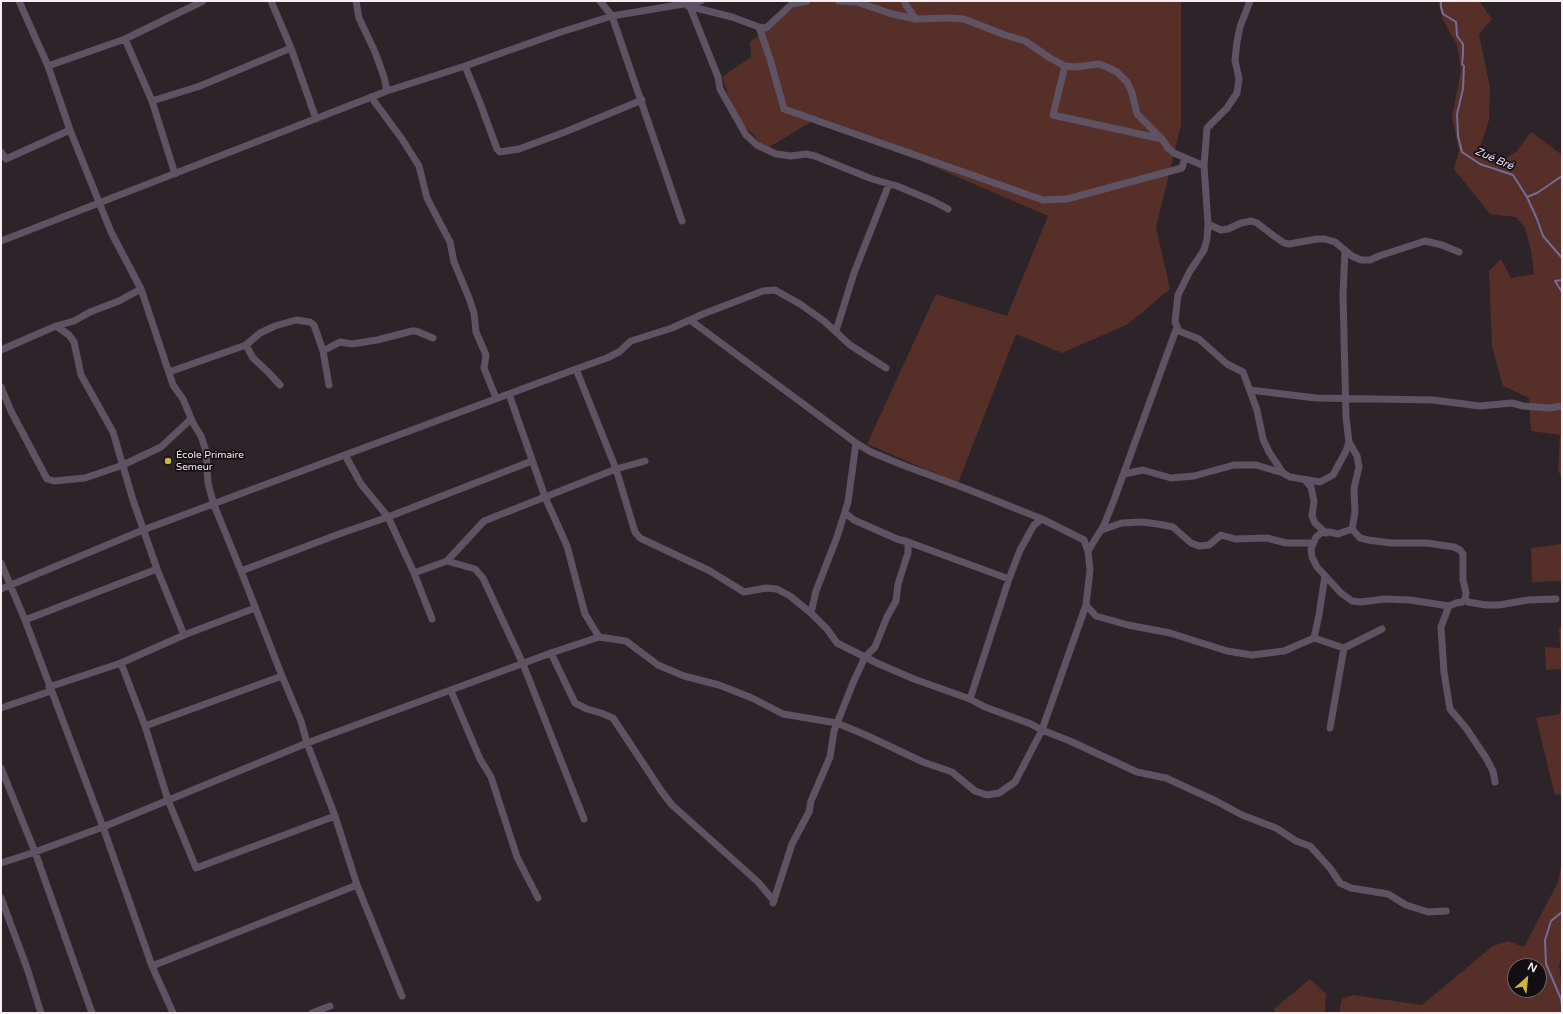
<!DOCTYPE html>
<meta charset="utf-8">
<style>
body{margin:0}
#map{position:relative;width:1563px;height:1014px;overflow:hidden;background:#2d2429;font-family:"Varela Round",sans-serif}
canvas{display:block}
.frame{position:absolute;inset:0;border:2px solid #f5eef2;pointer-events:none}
.north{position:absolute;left:1507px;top:958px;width:40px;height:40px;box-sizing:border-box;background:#130e11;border:1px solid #6d686b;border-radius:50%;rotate:27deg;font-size:11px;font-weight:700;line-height:16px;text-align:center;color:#f5eef2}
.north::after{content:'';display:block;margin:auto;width:14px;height:18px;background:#cfb837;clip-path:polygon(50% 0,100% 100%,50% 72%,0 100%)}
</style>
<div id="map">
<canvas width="1563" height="1014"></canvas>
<div class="frame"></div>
<div class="north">N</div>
</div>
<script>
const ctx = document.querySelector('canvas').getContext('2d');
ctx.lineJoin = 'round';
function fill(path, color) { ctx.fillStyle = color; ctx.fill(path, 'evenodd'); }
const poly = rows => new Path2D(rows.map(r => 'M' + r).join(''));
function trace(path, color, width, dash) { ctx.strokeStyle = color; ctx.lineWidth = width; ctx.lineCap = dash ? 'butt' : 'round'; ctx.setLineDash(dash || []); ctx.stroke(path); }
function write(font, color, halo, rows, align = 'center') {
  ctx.font = font + ' "Varela Round",sans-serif'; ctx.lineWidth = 3.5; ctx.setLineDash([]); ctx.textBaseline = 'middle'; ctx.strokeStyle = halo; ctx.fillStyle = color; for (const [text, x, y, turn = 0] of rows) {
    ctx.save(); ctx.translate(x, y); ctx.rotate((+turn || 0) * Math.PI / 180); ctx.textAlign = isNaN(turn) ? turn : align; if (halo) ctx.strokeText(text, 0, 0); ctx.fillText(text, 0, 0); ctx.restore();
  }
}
const green = poly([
 [794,1,1181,1,1181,125,1156,227,1170,289,1128,324,1062,353,1016,334,958,483,867,444,936,294,1007,316,1048,216,819,117,766,149,735,115,722,77,751,57,750,42,794,8],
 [1438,1,1479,1,1492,19,1479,34,1490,88,1489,120,1480,147,1498,163,1516,152,1531,132,1562,155,1562,477,1558,471,1560,435,1531,431,1529,398,1503,386,1492,346,1489,271,1501,259,1511,278,1534,274,1531,250,1525,228,1516,217,1490,214,1454,169,1459,151,1452,117,1461,70,1457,45,1443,20],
 [1562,544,1562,581,1532,582,1531,548],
 [1559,627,1562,627,1562,673,1561,669,1546,670,1545,647,1560,648],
 [1562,699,1562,794,1555,795,1536,718,1560,714],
 [1562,864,1562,955,1559,965,1562,987,1562,1013,1339,1013,1342,999,1353,995,1422,1005,1493,946,1508,941,1524,947,1557,884],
 [1515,966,1539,966,1539,990,1515,990],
 [1310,979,1326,994,1325,1013,1274,1013,1275,1008]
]);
const stream = poly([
 [1441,1,1441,7,1443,14,1456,22,1457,36,1463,44,1463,55,1462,64,1464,66,1463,89,1457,114,1458,136,1462,152,1480,164,1513,175,1527,197,1537,219,1543,236,1562,258],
 [1527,197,1537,193,1562,176],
 [1562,280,1555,281,1562,292],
 [1562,912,1551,921,1545,940,1546,964,1561,999,1562,1005]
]);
const minor = poly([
 [19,1,48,66,70,130,111,232,141,289,173,385,183,399,193,423,201,436,206,451,208,483,214,505,241,571,282,676,301,721,307,743,335,816,357,885,402,996],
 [271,1,291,48,316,119],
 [356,1,359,18,375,52,384,77,387,91],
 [600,1,612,16,682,221],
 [839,1,857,2,892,14,916,19,949,18,964,19,1005,35,1025,41,1050,58,1065,66,1075,67,1099,64,1107,67,1117,72,1127,82,1132,93,1137,114,1162,139,1168,148,1174,153,1204,166],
 [904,1,906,5,916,19],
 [1250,1,1240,27,1237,42,1235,60,1239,79,1237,93,1227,108,1207,128,1204,166,1208,224,1207,239,1204,250,1190,271,1178,295,1175,322,1179,331,1199,339,1227,364,1243,372,1257,410,1263,439,1269,452,1283,473,1290,477,1320,482,1333,475,1346,451,1349,442],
 [688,6,732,17,759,27,766,28,792,4,807,1],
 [690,7,718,77,720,89,746,135,757,145,776,154,791,156,806,154,815,156,872,179,897,186,933,201,948,209],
 [759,27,770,59,784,109,1043,200,1067,199,1182,168,1185,158],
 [125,39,152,101,175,174],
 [48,66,125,39,203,1],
 [465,66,479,100,497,149,500,152,519,149,565,132,642,100],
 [1065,66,1053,115,1162,139],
 [371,97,402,139,419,166,427,198,450,242,454,262,469,298,474,313,476,332,486,355,484,368,496,398],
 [152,101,200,86,291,48],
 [1,152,6,159,70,130],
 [1208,224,1221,230,1228,229,1241,223,1251,221,1257,223,1274,236,1284,243,1289,244,1317,239,1325,239,1335,242,1352,256,1361,260,1370,260,1379,256,1425,241,1442,245,1459,252],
 [1,241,387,91,465,66,558,33,612,16,701,1],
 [1345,250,1343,295,1346,417,1349,442,1357,456,1359,467,1354,488,1355,512,1352,529],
 [56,326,69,335,74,342,81,375,113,432,133,500,157,569,184,635],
 [836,331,854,273,889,184],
 [246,345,260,333,275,326,296,320,310,322,314,325,323,351,329,385],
 [1,350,56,326,74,321,90,312,119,301,141,289],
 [323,351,340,342,352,344,377,340,412,331,416,331,433,338],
 [576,369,616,469,635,532,640,538,710,571,744,592,766,588,777,589,790,596,811,613,827,629,837,643,879,664,914,679,970,699,985,707,1031,724,1042,730,1070,741,1137,772,1166,778,1216,801,1242,815,1276,828,1296,841,1310,846,1330,868,1340,883,1351,888,1388,894,1406,905,1428,912,1446,911],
 [169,372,246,345,253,358,267,371,280,385],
 [1,387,11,411,47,479,54,481,85,478,123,465,161,447,191,419],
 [1250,390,1316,398,1433,400,1480,406,1512,403,1523,406,1550,408,1562,406],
 [509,394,545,497,567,546,585,614,599,637],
 [345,455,361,484,388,517,414,573,432,619],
 [1124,474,1143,470,1171,478,1194,476,1234,465,1256,465,1283,473],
 [1305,480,1311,487,1314,501,1312,516,1315,523,1326,533],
 [1352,529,1360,538,1368,540,1391,543,1427,543,1454,547,1460,550,1463,554,1463,580,1466,593,1465,599,1462,602,1456,603,1449,606,1410,600,1385,599,1361,602,1352,601,1341,593,1317,567,1312,557,1311,549,1316,537,1321,533,1329,532,1338,534,1352,529],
 [1101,530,1122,523,1142,522,1158,524,1173,527,1191,543,1199,546,1209,545,1221,535,1235,539,1267,538,1286,543,1312,543],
 [908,542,1009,579],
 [1088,551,1104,525,1114,500,1177,327],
 [447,561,484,521,616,469,645,461],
 [1,563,25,620,103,827,152,966,173,1013],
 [241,571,339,534,388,517,532,461],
 [414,573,447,561,475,569,483,578,523,664,584,819],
 [1,589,143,530,576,369,607,358,619,352,631,341,672,328,703,314,763,291,775,290,800,304,824,321,850,345,886,368],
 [1465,599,1468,602,1486,605,1499,605,1528,600,1556,599],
 [1086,605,1096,616,1128,625,1170,633,1227,651,1252,655,1284,651,1314,638,1344,648,1382,629],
 [1449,606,1441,627,1444,672,1450,709,1466,728,1486,758,1493,771,1495,782],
 [811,613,816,591,837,537,848,502,856,443],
 [25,620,157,569],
 [1314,638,1319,615,1325,576],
 [551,653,575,703,587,709,601,713,613,718,662,792,672,805,758,882,774,901],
 [121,663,145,726,168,800,196,868,335,816],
 [49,687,121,663,184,635,255,608],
 [451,691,480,759,491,777,517,857,538,898],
 [970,699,1009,579,1020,550,1029,534,1034,525,1042,519],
 [1,708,51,691],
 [145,726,282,676],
 [1330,728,1344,648],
 [1,768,35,852,92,1013],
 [1,863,35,852,103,827,307,743,551,653,599,637,626,641,658,665,684,676,719,685,752,698,783,714,837,723,868,736,923,762,952,772,975,791,987,795,999,793,1015,782,1042,730,1086,605,1090,570,1088,551,1084,540,1042,519,967,489,900,464,871,452,856,443,690,320],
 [1,898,27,968,41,1013],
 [773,903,792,844,809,812,811,801,830,757,834,731,853,683,865,657,875,647,887,617,896,601,898,584,908,553,908,542,897,539,854,520,845,513],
 [152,966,357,885],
 [312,1013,330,1006]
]);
const markers = [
 [168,461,4,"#cfb837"]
];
const poiNames = [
 ["École Primaire",176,455],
 ["Semeur",176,467]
];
const waterNames = [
 ["Zué Bré",1494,159,24]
];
fill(green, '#562f29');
trace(stream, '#766c95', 2);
trace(minor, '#5f5262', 7);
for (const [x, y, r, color] of markers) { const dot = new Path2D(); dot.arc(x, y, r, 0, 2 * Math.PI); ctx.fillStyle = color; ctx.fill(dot); trace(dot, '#130e11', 1.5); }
write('10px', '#f5eef2', '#130e11', poiNames, 'left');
write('italic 11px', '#e5dffa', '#130e11', waterNames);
</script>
